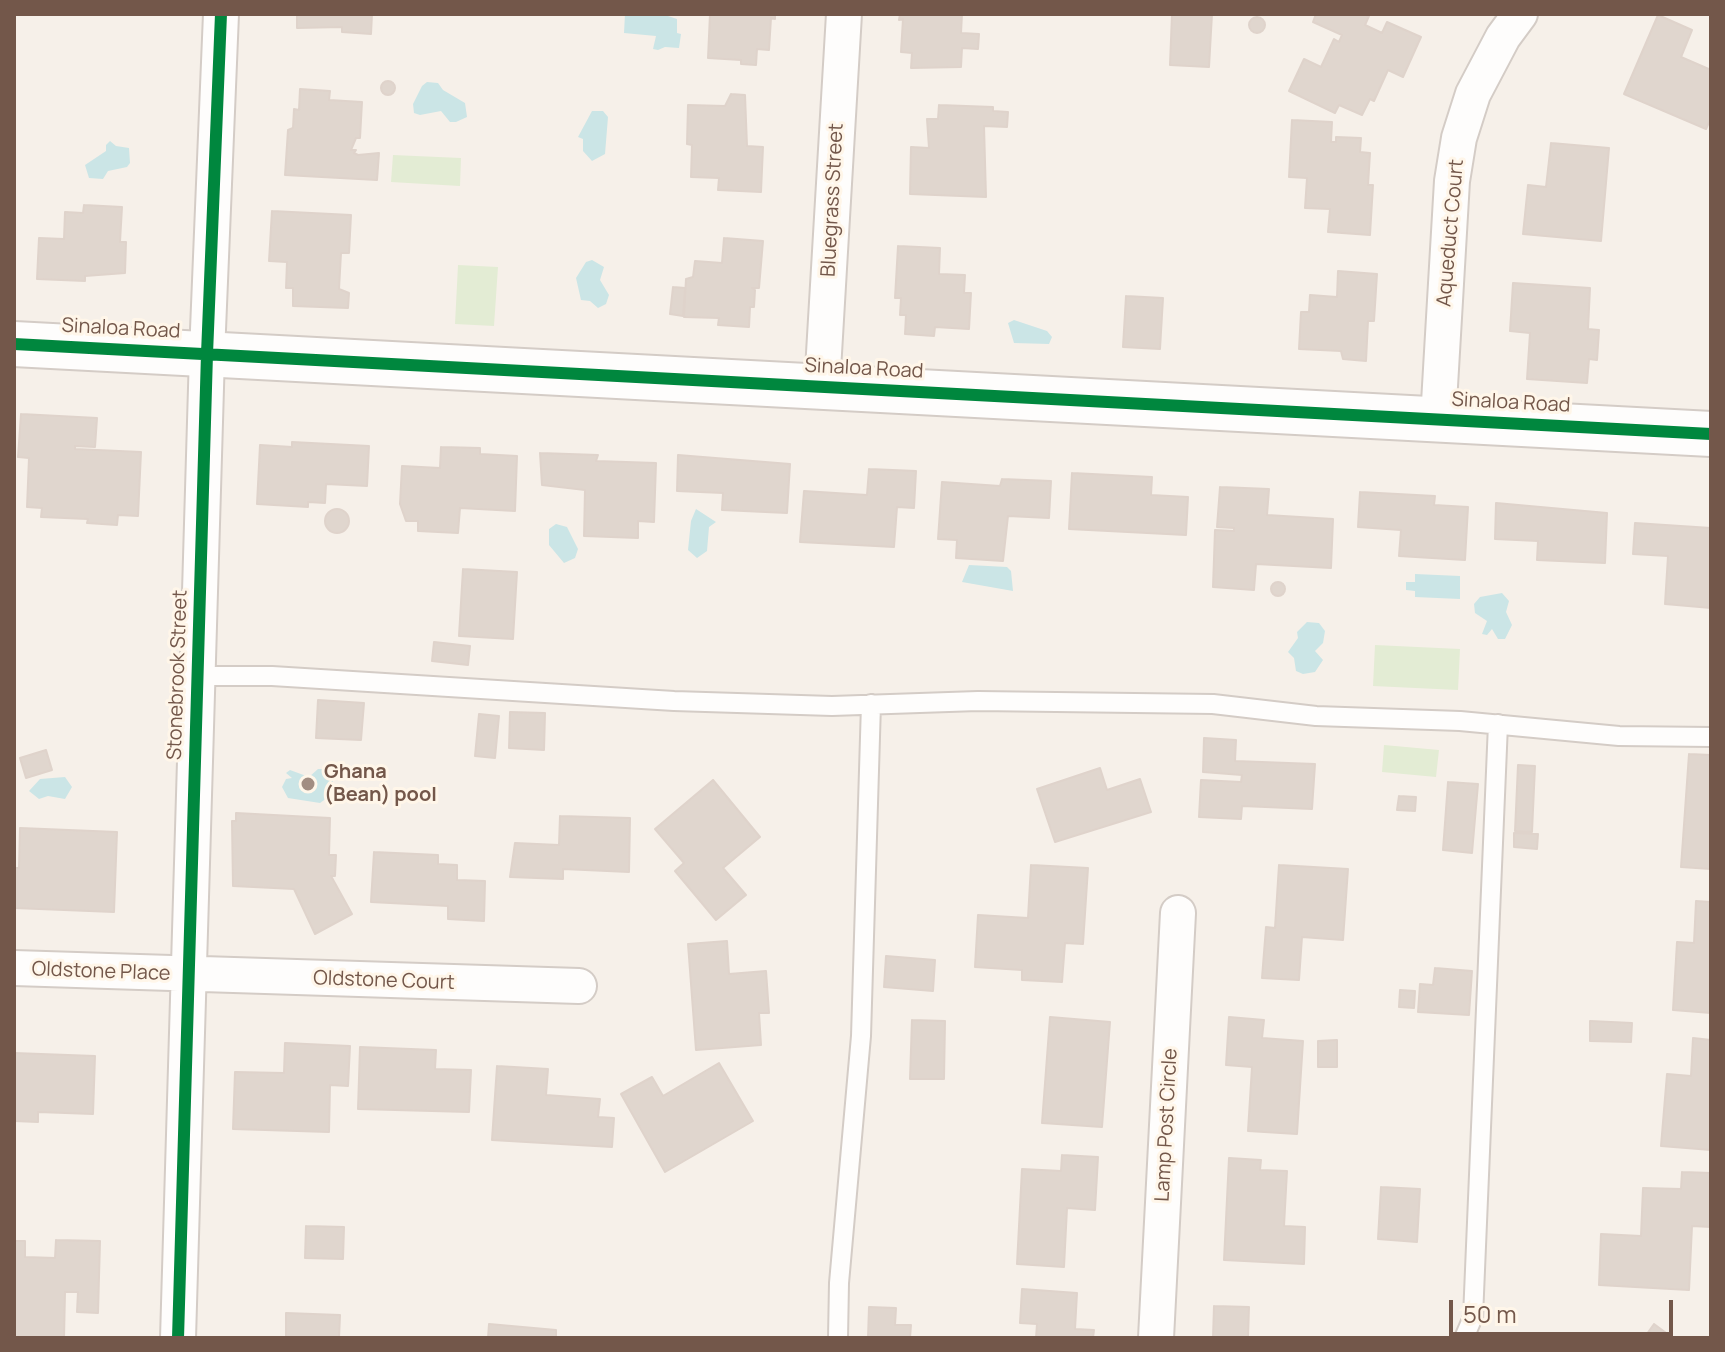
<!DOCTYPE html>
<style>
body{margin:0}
#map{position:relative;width:1725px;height:1352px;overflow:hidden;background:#f6f0e9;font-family:Manrope,sans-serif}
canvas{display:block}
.frame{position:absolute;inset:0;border:16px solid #73574a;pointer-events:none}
.scale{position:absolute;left:1449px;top:1300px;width:224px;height:36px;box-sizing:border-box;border:4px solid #73574a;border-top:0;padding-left:10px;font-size:24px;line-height:28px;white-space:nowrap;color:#73574a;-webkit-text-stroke:6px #fff6e9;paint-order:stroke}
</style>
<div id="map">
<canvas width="1725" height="1352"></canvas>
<div class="frame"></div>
<div class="scale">50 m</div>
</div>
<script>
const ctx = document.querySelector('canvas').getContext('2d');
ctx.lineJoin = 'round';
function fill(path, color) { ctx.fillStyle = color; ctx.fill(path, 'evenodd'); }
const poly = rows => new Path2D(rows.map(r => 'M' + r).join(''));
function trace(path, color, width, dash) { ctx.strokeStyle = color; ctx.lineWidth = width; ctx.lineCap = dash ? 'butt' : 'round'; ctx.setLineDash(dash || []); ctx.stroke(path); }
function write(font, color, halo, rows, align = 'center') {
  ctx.font = font + ' Manrope,sans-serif'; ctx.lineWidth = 6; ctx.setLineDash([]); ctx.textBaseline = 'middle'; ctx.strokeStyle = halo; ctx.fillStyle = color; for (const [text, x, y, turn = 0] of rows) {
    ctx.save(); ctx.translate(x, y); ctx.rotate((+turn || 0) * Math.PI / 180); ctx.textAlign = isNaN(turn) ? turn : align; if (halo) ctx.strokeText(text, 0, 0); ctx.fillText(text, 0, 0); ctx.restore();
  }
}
const green = poly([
 [393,155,461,158,460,186,391,182],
 [458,265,498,267,494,326,455,324],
 [1375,645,1460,649,1458,690,1373,686],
 [1384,745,1439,750,1436,777,1382,772]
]);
const water = poly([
 [625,14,662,14,677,19,677,33,681,34,679,48,665,47,658,50,653,49,656,36,624,33],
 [427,82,438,83,443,90,465,103,467,117,456,122,450,122,441,111,420,115,414,113,413,104,422,86],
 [592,111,603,111,608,117,605,154,592,161,583,151,583,139,578,137],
 [110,141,116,146,129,148,130,163,127,167,108,171,103,179,89,178,85,165,106,151,106,145],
 [592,260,604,267,600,280,609,295,606,304,598,308,590,301,581,300,576,278,586,262],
 [1014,320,1047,331,1052,337,1049,344,1014,343,1008,323],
 [696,509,716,522,709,527,707,551,697,558,688,550,691,521],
 [556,524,567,527,578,549,575,558,564,563,549,545,549,529],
 [969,565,1007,567,1011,571,1013,591,962,582],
 [1415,574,1460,576,1460,599,1415,597,1415,591,1406,590,1406,582,1415,582],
 [1502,593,1509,601,1506,612,1512,625,1505,639,1498,639,1492,629,1487,635,1482,634,1487,621,1475,613,1474,604,1480,597],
 [1307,622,1319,623,1325,631,1323,643,1315,651,1323,660,1315,672,1303,674,1296,671,1294,658,1288,652,1298,638,1297,632],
 [318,769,325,769,333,781,327,798,320,803,288,798,282,787,286,779,292,778,286,773,290,770,309,777],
 [65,777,72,787,65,799,48,796,39,799,29,791,40,779]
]);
const building = poly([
 [297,14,372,14,371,34,342,32,342,27,297,28,297,14],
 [710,14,775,14,775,19,771,18,769,50,757,49,756,65,741,64,741,60,708,58,710,14],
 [900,14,962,14,961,33,979,34,978,49,962,48,961,67,911,68,912,53,901,52,903,19,899,20,900,14],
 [1172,14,1212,14,1209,67,1170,65,1172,14],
 [1316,14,1364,14,1369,16,1365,25,1382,33,1387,22,1421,37,1403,77,1388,70,1374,101,1370,99,1362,115,1339,105,1335,113,1289,91,1304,59,1321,67,1334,39,1339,42,1342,35,1313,22,1316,14],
 [1658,15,1692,30,1681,57,1711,70,1711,118,1706,129,1624,94,1658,15],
 '1249 25a8 8 0 1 1 16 0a8 8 0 1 1-16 0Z',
 '381 88a7 7 0 1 1 14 0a7 7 0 1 1-14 0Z',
 [300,89,330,91,329,100,362,102,360,138,356,138,351,150,356,150,354,153,358,155,379,153,377,180,285,175,288,130,293,128,294,109,299,110,300,89],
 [731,94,745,95,747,146,763,147,761,192,718,190,719,178,691,177,692,145,687,144,688,105,725,106,731,94],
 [939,105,993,107,993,111,1008,112,1007,127,984,126,986,197,910,194,911,147,929,148,927,119,938,119,939,105],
 [1292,120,1332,122,1331,142,1336,142,1336,137,1361,138,1360,152,1370,153,1368,185,1373,185,1370,235,1328,232,1330,209,1305,208,1307,178,1289,177,1292,120],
 [1551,143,1609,148,1601,241,1523,234,1528,185,1546,187,1551,143],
 [84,205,122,207,120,242,126,242,125,273,85,276,85,281,37,279,39,238,64,239,65,212,83,213,84,205],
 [272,211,351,215,349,253,341,253,339,289,349,293,348,308,293,306,293,288,286,288,287,262,269,261,272,211],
 [724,238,763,241,759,288,752,288,755,290,754,307,750,307,749,327,718,325,719,318,684,317,686,279,693,277,695,261,722,263,724,238],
 [898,246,940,248,939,274,965,275,964,293,971,293,969,329,935,327,934,336,905,334,906,315,900,315,901,298,895,298,898,246],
 [1338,271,1377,274,1374,321,1368,321,1366,361,1343,359,1341,351,1299,349,1301,312,1309,312,1310,295,1337,297,1338,271],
 [1513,283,1590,288,1588,329,1599,330,1597,360,1589,359,1587,383,1527,379,1530,333,1510,331,1513,283],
 [673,287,685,288,683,316,670,314,673,287],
 [1126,296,1163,298,1160,349,1123,347,1126,296],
 [21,414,97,418,95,447,75,446,75,449,141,452,138,516,118,515,117,525,87,523,88,519,41,517,42,508,27,507,29,458,18,457,21,414],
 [292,442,369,446,367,486,326,484,325,503,308,502,308,507,257,504,260,445,292,447,292,442],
 [441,447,480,448,480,454,517,456,515,511,460,508,458,533,418,531,418,521,406,521,400,504,402,466,440,468,441,447],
 [540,453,598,455,596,461,656,463,654,522,638,521,638,538,584,536,585,490,542,485,540,453],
 [678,455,790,464,787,513,722,510,723,493,677,491,678,455],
 [869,469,916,471,914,508,897,507,894,547,800,542,804,491,867,495,869,469],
 [1072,473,1152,477,1151,495,1188,497,1186,535,1069,529,1072,473],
 [1002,479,1051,481,1049,518,1008,516,1003,561,956,558,957,540,938,539,942,482,1000,486,1002,479],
 [1220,487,1269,489,1267,515,1333,519,1331,568,1256,564,1254,590,1213,587,1215,530,1234,531,1234,528,1217,527,1220,487],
 [1360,492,1435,496,1434,505,1468,507,1465,560,1399,556,1401,530,1358,527,1360,492],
 [1496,503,1607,513,1605,563,1537,560,1538,541,1495,539,1496,503],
 '325 521a12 12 0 1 1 24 0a12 12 0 1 1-24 0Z',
 [1635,523,1711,528,1711,608,1665,604,1668,556,1633,554,1635,523],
 [463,569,517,572,513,639,459,636,463,569],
 '1271 589a7 7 0 1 1 14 0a7 7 0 1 1-14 0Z',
 [434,642,470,646,468,665,432,661,434,642],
 [318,700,364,703,361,740,316,738,318,700],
 [510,712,545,713,544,750,509,748,510,712],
 [479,714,499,716,495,758,475,756,479,714],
 [1204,738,1236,740,1235,761,1315,764,1312,809,1242,806,1241,819,1199,817,1201,780,1241,782,1242,775,1203,772,1204,738],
 [46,750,52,770,26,778,20,758,46,750],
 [1689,754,1711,755,1711,869,1681,867,1689,754],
 [1518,765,1535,766,1532,832,1515,831,1518,765],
 [1100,768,1107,790,1140,779,1151,812,1055,842,1037,789,1100,768],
 [713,780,760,837,723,868,746,895,716,920,675,871,684,863,655,829,713,780],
 [1448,782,1478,784,1472,853,1443,850,1448,782],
 [1399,796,1416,797,1415,811,1397,810,1399,796],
 [236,813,330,818,329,855,336,855,335,876,331,876,352,914,315,934,294,889,233,886,232,821,236,821,236,813],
 [560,816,630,818,629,872,563,869,563,879,510,877,515,843,559,845,560,816],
 [20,828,117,832,114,912,14,908,14,868,19,868,20,828],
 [1514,833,1538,834,1537,849,1514,847,1514,833],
 [374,852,438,855,438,864,457,865,457,880,485,881,484,921,448,919,448,906,371,902,374,852],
 [1031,865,1088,868,1083,944,1065,943,1062,982,1022,980,1022,970,975,967,978,915,1028,918,1031,865],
 [1279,865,1348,869,1343,940,1302,937,1299,980,1262,978,1266,927,1275,928,1279,865],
 [1696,901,1711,902,1711,1013,1673,1010,1677,942,1694,943,1696,901],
 [727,941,729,974,766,971,769,1013,759,1013,761,1045,696,1050,688,944,727,941],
 [886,956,935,960,933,991,884,987,886,956],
 [1435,968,1472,971,1469,1015,1418,1012,1420,984,1433,985,1435,968],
 [1400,990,1415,991,1414,1008,1399,1007,1400,990],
 [1050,1017,1110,1022,1102,1127,1042,1123,1050,1017],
 [1229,1017,1264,1020,1262,1038,1303,1041,1297,1134,1248,1131,1252,1067,1226,1065,1229,1017],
 [912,1020,945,1021,944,1079,910,1079,912,1020],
 [1590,1021,1632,1023,1631,1042,1590,1041,1590,1021],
 [1693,1038,1711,1040,1711,1150,1661,1146,1667,1074,1691,1076,1693,1038],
 [1337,1040,1337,1067,1318,1067,1318,1041,1337,1040],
 [285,1043,350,1046,348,1086,330,1085,329,1132,233,1129,235,1072,284,1073,285,1043],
 [360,1047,436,1050,435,1069,471,1070,469,1112,358,1109,360,1047],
 [14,1053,95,1056,93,1114,38,1112,38,1122,14,1121,14,1053],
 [719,1063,753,1121,665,1172,621,1094,652,1077,663,1096,719,1063],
 [497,1066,548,1069,546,1095,600,1099,598,1117,614,1118,612,1147,492,1140,497,1066],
 [1062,1155,1098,1157,1095,1210,1067,1208,1064,1267,1017,1264,1022,1169,1061,1171,1062,1155],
 [1229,1158,1261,1160,1260,1170,1287,1171,1284,1226,1305,1227,1304,1264,1224,1260,1229,1158],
 [1682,1172,1711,1173,1711,1227,1692,1226,1689,1290,1599,1285,1601,1234,1641,1236,1643,1188,1681,1189,1682,1172],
 [1381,1187,1420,1189,1417,1242,1378,1239,1381,1187],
 [306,1226,344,1227,343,1259,305,1258,306,1226],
 [56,1240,100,1241,98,1313,77,1312,78,1292,65,1292,64,1338,14,1338,14,1241,25,1241,25,1257,55,1258,56,1240],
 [1022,1289,1077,1293,1075,1329,1094,1330,1093,1338,1036,1338,1037,1324,1020,1323,1022,1289],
 [1214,1306,1249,1307,1248,1338,1213,1338,1214,1306],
 [869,1307,896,1308,895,1325,911,1325,910,1338,868,1338,869,1307],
 [286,1313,340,1315,339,1338,286,1338,286,1313],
 [489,1324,556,1330,556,1338,488,1338,489,1324],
 [1654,1324,1673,1338,1644,1338,1654,1324]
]);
const service = poly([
 [198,676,272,676,674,701,832,706,978,701,1213,704,1316,716,1460,721,1619,736,1711,737],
 [838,1338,839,1283,861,1036,871,704],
 [1464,1338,1473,1317,1498,724]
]);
const minor = poly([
 [822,387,844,14],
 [1438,420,1452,181,1459,138,1473,94,1503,37,1520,14],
 [14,968,579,986],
 [178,1338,207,354,221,14],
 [1156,1338,1178,913]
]);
const tertiary = poly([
 [14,344,1711,434]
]);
const cycleway = poly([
 [14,344,1711,434],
 [178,1338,207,354,221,14]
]);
const markers = [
 [308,784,8,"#a18d82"]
];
const streetNames = [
 ["Bluegrass Street",833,200,-87],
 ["Aqueduct Court",1451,233,-85],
 ["Sinaloa Road",121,329,3],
 ["Sinaloa Road",864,369,3],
 ["Sinaloa Road",1511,403,3],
 ["Stonebrook Street",178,675,-88],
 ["Oldstone Place",101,972,2],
 ["Oldstone Court",384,981,2],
 ["Lamp Post Circle",1167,1125,-87]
];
const poiNames = [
 ["Ghana",324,772],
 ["(Bean) pool",324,795]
];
fill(green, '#e3ecd4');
fill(water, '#cbe5e6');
fill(building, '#e0d6ce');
trace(building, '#dfd3cb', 2);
trace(service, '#d4ccc6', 22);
trace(minor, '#d4ccc6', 38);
trace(tertiary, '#d4ccc6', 48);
trace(service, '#fefdfc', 18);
trace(minor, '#fefdfc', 34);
trace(tertiary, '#fefdfc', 44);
trace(cycleway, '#00873e', 12);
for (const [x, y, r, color] of markers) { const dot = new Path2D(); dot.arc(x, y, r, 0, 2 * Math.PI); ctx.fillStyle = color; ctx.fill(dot); trace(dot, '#fff6e9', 3); }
write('20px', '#73574a', '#fff6e9', streetNames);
write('bold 20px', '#73574a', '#fff6e9', poiNames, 'left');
</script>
